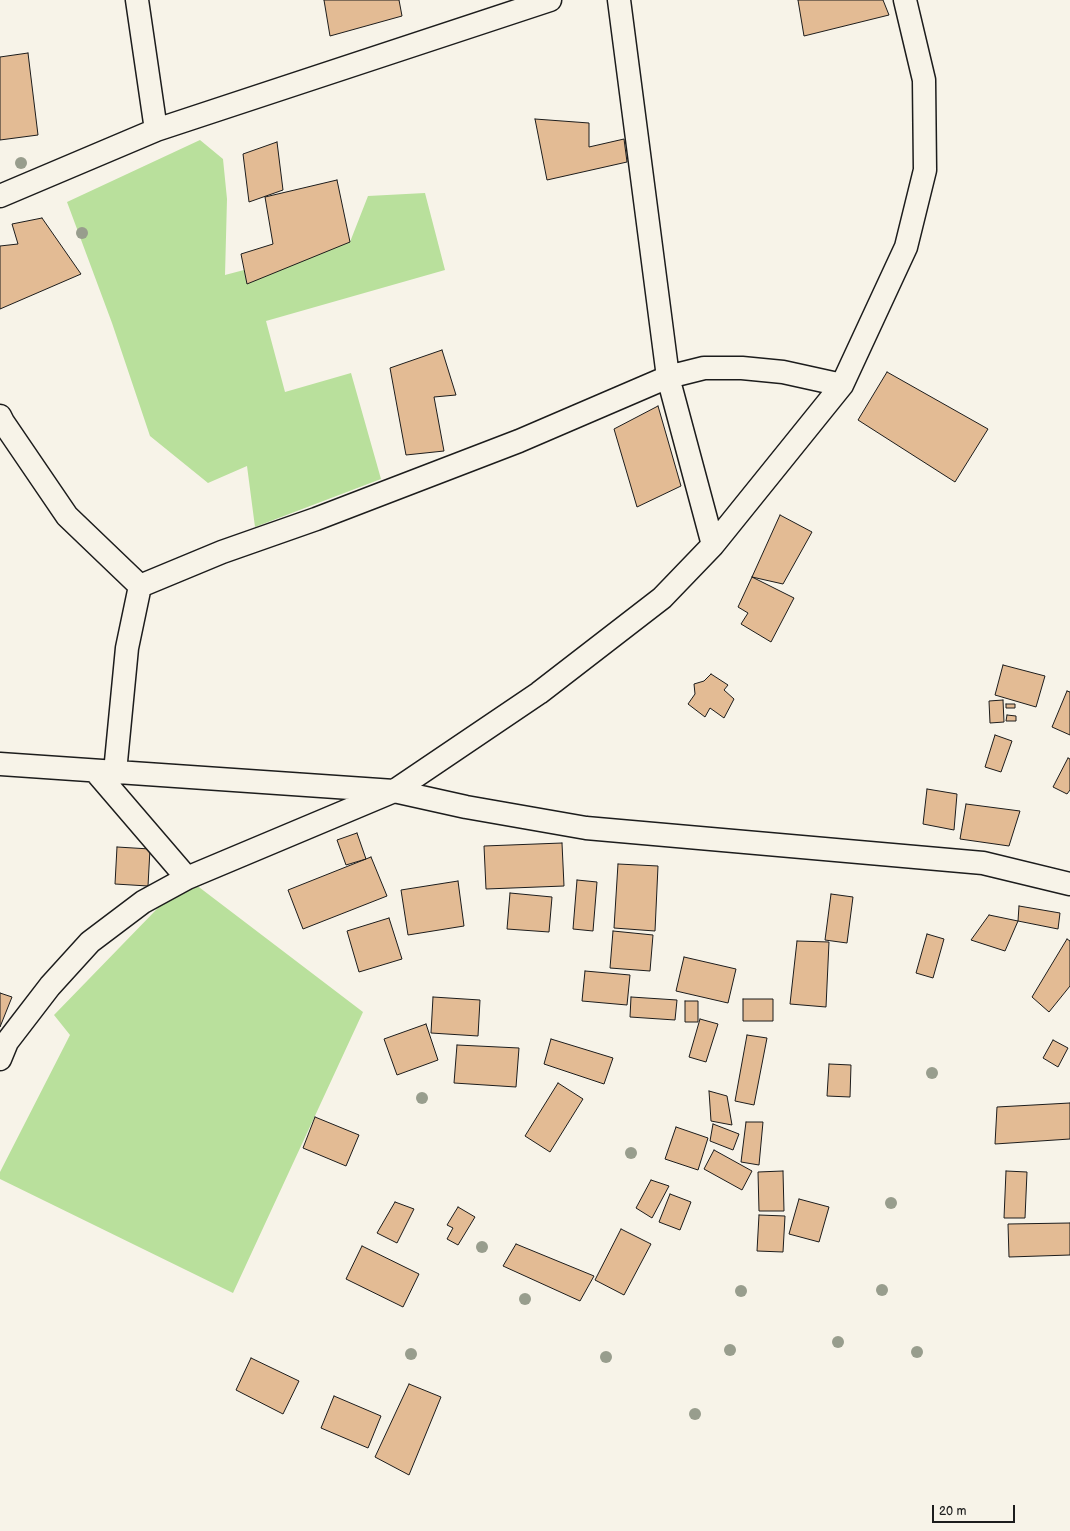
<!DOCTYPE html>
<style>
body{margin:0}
#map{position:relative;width:1070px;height:1531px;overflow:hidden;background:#f7f3e8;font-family:"Balsamiq Sans",sans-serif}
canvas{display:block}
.scale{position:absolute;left:932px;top:1505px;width:83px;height:18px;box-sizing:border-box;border:2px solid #1c1c1c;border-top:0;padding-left:5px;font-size:12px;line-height:14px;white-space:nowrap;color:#1c1c1c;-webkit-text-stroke:3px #f7f3e8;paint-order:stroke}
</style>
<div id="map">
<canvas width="1070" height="1531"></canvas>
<div class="scale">20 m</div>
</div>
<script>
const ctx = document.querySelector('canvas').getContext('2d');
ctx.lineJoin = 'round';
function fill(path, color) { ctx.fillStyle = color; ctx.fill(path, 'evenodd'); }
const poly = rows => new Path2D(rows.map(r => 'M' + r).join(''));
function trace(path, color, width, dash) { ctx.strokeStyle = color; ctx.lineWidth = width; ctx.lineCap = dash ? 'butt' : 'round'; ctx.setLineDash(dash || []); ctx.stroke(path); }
const green = poly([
 [200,140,223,159,227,199,225,275,350,242,368,196,425,193,445,270,266,321,285,392,351,373,381,479,255,527,247,466,208,483,150,436,112,323,67,202],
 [187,878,363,1012,233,1293,0,1179,0,1172,70,1035,54,1015]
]);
const building = poly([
 [324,0,399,0,402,16,330,36,324,0],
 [798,0,883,0,889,15,804,36,798,0],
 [28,53,38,135,0,140,0,57,28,53],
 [535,119,589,123,589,147,624,139,627,162,547,180,535,119],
 [277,142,283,190,249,202,243,154,277,142],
 [337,180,350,242,247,284,241,254,273,244,265,197,337,180],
 [42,218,81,274,0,309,0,246,18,244,12,224,42,218],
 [442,350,456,395,434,397,444,451,406,455,390,368,442,350],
 [887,372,988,429,955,482,858,420,887,372],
 [658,406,681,486,637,507,614,429,658,406],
 [780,515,812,532,783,584,752,577,780,515],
 [752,577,794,598,771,642,741,624,748,613,738,607,752,577],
 [1003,665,1045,676,1036,707,995,695,1003,665],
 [711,674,728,685,724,690,734,699,724,718,710,708,705,717,688,704,695,694,694,684,704,681,711,674],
 [1067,691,1070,692,1070,735,1052,727,1067,691],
 [1003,700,1004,722,990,723,989,701,1003,700],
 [1006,704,1015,704,1015,708,1006,708,1006,704],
 [1007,715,1016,716,1016,721,1006,721,1007,715],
 [995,735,1012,741,1001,772,985,767,995,735],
 [1068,758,1070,759,1070,790,1067,794,1053,787,1068,758],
 [927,789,957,794,954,830,923,824,927,789],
 [966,804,1020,811,1009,846,960,839,966,804],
 [357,833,366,859,346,865,337,840,357,833],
 [562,843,564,886,486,889,484,846,562,843],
 [117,847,150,849,148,886,115,884,117,847],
 [371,857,387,896,303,929,288,890,371,857],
 [618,864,658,866,655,931,614,928,618,864],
 [577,880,597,882,593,931,573,929,577,880],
 [458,881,464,926,408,935,401,890,458,881],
 [510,893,552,897,549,932,507,929,510,893],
 [831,894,853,897,847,943,825,940,831,894],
 [1019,906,1060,913,1058,929,1018,921,1019,906],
 [989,915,1018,921,1005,951,971,940,989,915],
 [389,918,402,959,359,972,347,931,389,918],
 [613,931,653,935,650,971,610,968,613,931],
 [927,934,944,939,933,978,916,973,927,934],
 [1067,939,1070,941,1070,986,1049,1012,1032,997,1067,939],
 [797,941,829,942,826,1007,790,1004,797,941],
 [684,957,736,969,728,1003,676,991,684,957],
 [585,971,630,975,627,1005,582,1001,585,971],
 [0,993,12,997,0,1027,0,993],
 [433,997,480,1000,478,1036,431,1033,433,997],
 [631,997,677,1000,675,1020,630,1017,631,997],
 [743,999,773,999,773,1021,743,1021,743,999],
 [685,1001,698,1001,698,1022,685,1022,685,1001],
 [700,1019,718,1024,706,1062,689,1057,700,1019],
 [426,1024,438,1060,397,1075,384,1039,426,1024],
 [747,1035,767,1038,754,1105,735,1101,747,1035],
 [551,1039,613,1058,604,1084,544,1064,551,1039],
 [1053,1040,1068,1048,1058,1067,1043,1058,1053,1040],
 [457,1045,519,1048,516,1087,454,1083,457,1045],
 [829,1064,851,1065,850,1097,827,1096,829,1064],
 [558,1083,583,1099,550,1152,525,1136,558,1083],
 [709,1091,727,1096,732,1125,711,1121,709,1091],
 [1070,1103,1070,1139,995,1144,997,1107,1070,1103],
 [315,1117,359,1135,346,1166,303,1148,315,1117],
 [746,1122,763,1122,759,1165,741,1162,746,1122],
 [713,1124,739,1134,733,1150,710,1141,713,1124],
 [676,1127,708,1138,698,1170,665,1159,676,1127],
 [714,1150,752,1171,742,1190,704,1169,714,1150],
 [783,1171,784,1211,759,1211,758,1172,783,1171],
 [1006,1171,1027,1172,1025,1218,1004,1218,1006,1171],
 [651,1180,669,1186,652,1218,636,1208,651,1180],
 [670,1194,691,1202,680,1230,659,1222,670,1194],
 [799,1199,829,1207,819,1242,789,1234,799,1199],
 [395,1202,414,1209,397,1243,377,1233,395,1202],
 [458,1207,475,1217,458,1245,447,1239,453,1228,447,1225,458,1207],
 [759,1215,785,1216,783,1252,757,1251,759,1215],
 [1070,1223,1070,1255,1009,1257,1008,1224,1070,1223],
 [621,1229,651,1244,624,1295,595,1280,621,1229],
 [516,1244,594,1276,580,1301,503,1266,516,1244],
 [362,1246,419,1274,403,1307,346,1279,362,1246],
 [251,1358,299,1381,283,1414,236,1390,251,1358],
 [409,1384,441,1397,409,1475,375,1457,409,1384],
 [334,1396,381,1416,368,1448,321,1428,334,1396]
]);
const street = poly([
 [137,0,156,130],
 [619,0,668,377,713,545],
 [0,196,156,130,550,0],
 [0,416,3,422,67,516,140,586],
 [140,586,222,552,316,519,519,441,668,377,704,368,742,368,783,372,842,385],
 [0,764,394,791,466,807,586,828,983,863,1070,884],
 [96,772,187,878],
 [115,772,127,648,140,586],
 [0,1059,7,1042,50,986,90,942,143,902,187,878,394,791,539,693,662,598,713,545,842,385,906,247,925,170,924,80,905,0]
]);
const trees = [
 [21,163],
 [82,233],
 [932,1073],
 [422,1098],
 [631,1153],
 [891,1203],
 [482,1247],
 [882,1290],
 [741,1291],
 [525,1299],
 [838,1342],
 [730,1350],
 [917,1352],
 [411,1354],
 [606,1357],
 [695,1414]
];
fill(green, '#b9e09c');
fill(building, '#e3bb94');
trace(building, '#1c1c1c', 1);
trace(street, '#1c1c1c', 25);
trace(street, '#f7f3e8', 22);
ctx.fillStyle = '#989d8d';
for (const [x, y] of trees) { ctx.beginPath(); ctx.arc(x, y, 6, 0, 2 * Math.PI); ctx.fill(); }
</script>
